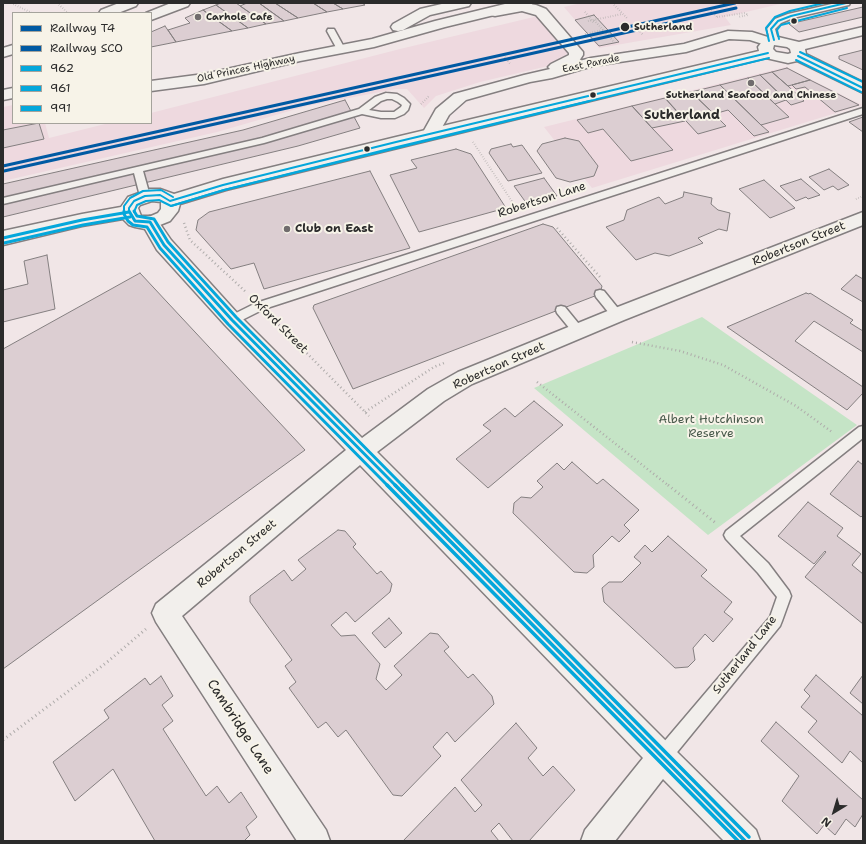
<!DOCTYPE html>
<style>
body{margin:0}
#map{position:relative;width:866px;height:844px;overflow:hidden;background:#f1e6e7;font-family:"Shantell Sans",sans-serif}
canvas{display:block}
.frame{position:absolute;inset:0;border:4px solid #2b2b2b;pointer-events:none}
.legend{position:absolute;left:12px;top:12px;width:140px;height:112px;box-sizing:border-box;background:#f7f3e8;border:1px solid #a5a39c;margin:0;padding:5px 7px;list-style:none;font-size:12px;color:#2b2b2b}
.legend li{display:flex;align-items:center;gap:8px;height:20px}
.legend b{width:20px;border:1px solid #a5a39c}
.north{position:absolute;left:814px;top:792px;width:40px;height:40px;-webkit-text-stroke:3px #f7f3e8;paint-order:stroke;rotate:218deg;font-size:11px;font-weight:700;line-height:16px;text-align:center;color:#2b2b2b}
.north::after{content:'';display:block;margin:auto;width:14px;height:18px;background:#2b2b2b;clip-path:polygon(50% 0,100% 100%,50% 72%,0 100%)}
</style>
<div id="map">
<canvas width="866" height="844"></canvas>
<div class="frame"></div>
<ul class="legend">
<li><b style="height:5px;background:#005aa3"></b>Railway T4</li>
<li><b style="height:5px;background:#005aa3"></b>Railway SCO</li>
<li><b style="height:5px;background:#04a7db"></b>962</li>
<li><b style="height:5px;background:#04a7db"></b>961</li>
<li><b style="height:5px;background:#04a7db"></b>991</li>
</ul>
<div class="north">N</div>
</div>
<script>
const ctx = document.querySelector('canvas').getContext('2d');
ctx.lineJoin = 'round';
function fill(path, color) { ctx.fillStyle = color; ctx.fill(path, 'evenodd'); }
const poly = rows => new Path2D(rows.map(r => 'M' + r).join(''));
function trace(path, color, width, dash) { ctx.strokeStyle = color; ctx.lineWidth = width; ctx.lineCap = dash ? 'butt' : 'round'; ctx.setLineDash(dash || []); ctx.stroke(path); }
function write(font, color, halo, rows, align = 'center') {
  ctx.font = font + ' "Shantell Sans",sans-serif'; ctx.lineWidth = 4; ctx.setLineDash([]); ctx.textBaseline = 'middle'; ctx.strokeStyle = halo; ctx.fillStyle = color; for (const [text, x, y, turn = 0] of rows) {
    ctx.save(); ctx.translate(x, y); ctx.rotate((+turn || 0) * Math.PI / 180); ctx.textAlign = isNaN(turn) ? turn : align; if (halo) ctx.strokeText(text, 0, 0); ctx.fillText(text, 0, 0); ctx.restore();
  }
}
const built = poly([
 [581,3,784,3,725,17,731,25,599,48,564,7],
 [538,16,569,50,561,63,480,82,436,96,424,108,407,89,396,89,307,106,217,132,3,181,3,107,13,105,13,123,45,123,49,138,109,123,151,123,151,113,400,49],
 [786,67,862,105,592,188,544,127]
]);
const green = poly([
 [702,317,857,425,708,535,534,388]
]);
const building = poly([
 [221,3,236,3,266,24,248,28,216,5,221,3],
 [247,3,259,3,284,21,266,24,240,6,247,3],
 [259,3,275,3,298,18,284,21,259,3],
 [275,3,313,3,327,12,298,18,275,3],
 [313,3,333,3,343,9,327,12,313,3],
 [333,3,362,3,365,5,343,9,333,3],
 [216,5,248,28,232,31,203,10,216,5],
 [863,7,863,17,799,32,789,24,863,7],
 [203,10,232,31,176,42,168,30,190,23,185,18,203,10],
 [594,15,619,42,599,46,575,20,594,15],
 [165,26,176,42,151,47,151,32,165,26],
 [863,50,863,70,839,59,839,56,863,50],
 [787,68,810,80,788,86,772,72,787,68],
 [772,72,788,86,804,101,791,105,760,75,772,72],
 [760,75,786,100,775,104,748,78,760,75],
 [748,78,775,104,789,117,761,125,720,85,748,78],
 [810,80,834,92,817,97,805,87,796,89,792,85,810,80],
 [720,85,761,125,769,132,754,136,728,110,714,114,691,92,720,85],
 [691,92,714,114,726,126,698,134,665,98,691,92],
 [834,92,859,105,835,112,817,97,834,92],
 [665,98,685,121,652,128,632,106,665,98],
 [345,100,360,128,298,146,3,217,3,184,243,130,345,100],
 [632,106,652,128,673,150,631,161,603,129,588,133,577,120,632,106],
 [863,117,863,132,849,122,863,117],
 [39,123,44,139,3,148,3,130,39,123],
 [565,138,579,141,598,166,594,176,570,182,556,178,537,151,542,144,565,138],
 [511,144,513,147,522,145,542,173,508,181,489,153,491,149,511,144],
 [456,149,471,154,506,208,419,232,390,175,417,168,411,160,456,149],
 [829,169,849,185,838,190,833,186,824,190,809,177,829,169],
 [370,171,410,248,264,289,254,263,231,269,196,230,198,220,209,212,370,171],
 [544,178,557,196,527,204,514,186,544,178],
 [801,179,820,195,808,199,806,197,796,201,780,186,801,179],
 [764,180,795,208,770,218,739,189,764,180],
 [684,192,712,198,711,204,718,210,730,213,727,231,719,229,698,238,703,243,669,256,655,253,636,260,606,227,624,220,627,210,659,197,665,204,683,197,684,192],
 [543,224,553,227,602,286,600,294,353,389,313,308,314,305,543,224],
 [47,255,55,309,3,322,3,290,28,284,24,261,47,255],
 [140,273,305,450,3,669,3,349,140,273],
 [856,275,863,279,863,302,841,289,856,275],
 [806,293,809,294,810,293,853,320,850,323,863,331,863,352,814,321,795,341,863,387,863,393,847,410,727,327,806,293],
 [534,401,563,425,488,488,456,459,491,431,483,425,505,408,515,417,534,401],
 [858,461,863,465,863,515,861,517,830,494,858,461],
 [572,462,597,484,603,479,639,510,624,525,630,531,619,542,612,536,593,555,594,567,587,573,574,572,513,513,514,503,521,497,531,498,543,487,537,481,557,463,564,470,572,462],
 [808,502,843,528,837,536,861,554,852,565,863,574,863,624,805,577,826,552,825,551,814,564,778,536,808,502],
 [338,530,345,531,356,544,353,547,377,574,381,571,392,584,390,592,355,622,346,612,331,625,341,636,355,635,380,664,376,679,386,690,402,675,394,666,430,633,438,634,449,647,444,651,468,678,473,674,492,696,494,704,455,742,447,732,433,747,441,756,402,796,393,795,346,730,338,737,326,722,318,728,289,688,296,682,285,666,292,660,250,602,250,596,284,570,292,581,306,569,298,560,338,530],
 [668,536,707,570,701,576,732,602,724,612,733,619,713,642,705,634,693,648,695,660,688,667,675,668,604,602,602,588,609,582,622,582,641,563,634,557,645,545,652,552,668,536],
 [389,618,402,633,385,648,372,633,389,618],
 [816,675,863,716,863,763,850,751,842,763,808,732,817,721,801,707,810,696,804,690,816,675],
 [863,675,863,704,850,693,863,675],
 [161,676,173,696,162,705,173,721,163,729,206,796,217,786,229,803,241,792,257,817,246,827,250,835,244,841,155,841,113,769,75,801,53,762,109,718,104,710,145,678,150,685,161,676],
 [776,722,863,800,863,814,855,827,846,819,835,835,824,825,817,834,782,801,799,776,761,741,776,722],
 [516,723,537,748,528,758,543,776,553,766,575,790,529,841,513,841,499,823,491,831,499,841,403,841,455,787,475,812,482,805,461,780,516,723]
]);
const pathFar2 = poly([
 [11,3,32,13],
 [57,3,68,13],
 [614,5,628,19],
 [711,11,717,17],
 [585,12,594,23],
 [717,17,745,13,748,15,738,17],
 [637,28,643,35],
 [585,34,603,30],
 [613,41,594,20,622,14],
 [505,57,511,65],
 [421,104,429,96],
 [473,142,515,206],
 [856,199,863,196]
]);
const pathFar1 = poly([
 [184,223,190,240,247,293],
 [557,228,600,277],
 [273,319,369,416],
 [632,342,680,351,723,365,796,406,832,432],
 [537,382,669,486],
 [365,412,434,367,444,363]
]);
const path = poly([
 [668,485,717,524],
 [3,740,106,663,146,629]
]);
const lane = poly([
 [836,3,850,3,849,5,793,18,781,23,775,29,778,40,774,42,770,40,767,29,775,19,788,14,836,3],
 [328,29,334,29,345,49,344,51,338,51,327,31,328,29],
 [386,93,397,94,404,98,410,104,408,110,404,114,395,118,381,118,362,114,264,143,143,171,150,196,148,198,145,199,140,196,134,173,3,204,3,198,262,138,359,109,375,97,386,93],
 [387,99,392,99,398,102,402,105,401,107,394,112,381,112,369,110,381,101,387,99],
 [863,108,863,114,264,309,236,323,232,324,228,323,227,320,228,317,256,303,863,108],
 [600,290,604,291,621,312,622,315,621,318,617,319,613,318,596,297,595,294,596,291,600,290],
 [561,306,565,307,583,329,585,332,583,335,579,336,575,335,557,313,556,310,557,307,561,306],
 [863,426,863,438,740,536,768,563,789,591,791,596,782,621,780,626,669,762,663,764,657,762,655,756,657,750,770,617,777,597,758,573,726,539,724,535,726,531,859,427,863,426]
]);
const street = poly([
 [119,3,138,3,136,6,118,13,99,13,101,10,119,3],
 [171,3,190,3,188,6,151,20,151,13,146,13,171,3],
 [523,3,536,5,546,9,583,52,583,55,579,61,591,58,684,44,728,31,752,32,774,39,776,42,774,45,769,46,750,40,729,39,686,52,593,66,552,78,530,82,466,100,449,115,436,138,430,139,424,138,422,134,436,109,454,94,524,75,550,69,548,67,551,64,569,55,569,53,536,15,522,11,495,16,490,15,488,12,490,9,523,3],
 [13,45,13,54,3,57,3,48,13,45],
 [863,212,863,225,624,320,472,384,444,401,377,452,670,745,673,746,674,749,756,830,760,841,724,841,663,779,615,841,581,841,585,830,643,758,360,465,182,616,326,830,330,841,297,841,156,622,152,613,156,604,346,450,225,325,157,250,141,222,144,218,150,216,156,218,171,240,239,315,362,438,428,389,458,372,610,310,863,212]
]);
const secondary = poly([
 [446,3,471,3,469,6,430,15,403,30,398,31,393,30,391,27,393,24,420,9,446,3],
 [509,3,533,3,531,6,445,27,374,47,300,61,204,84,151,91,151,81,204,74,300,53,372,39,435,21,509,3],
 [863,27,863,35,805,49,806,54,863,82,863,93,797,61,788,63,766,58,226,190,180,204,178,211,170,221,155,227,145,229,135,227,129,225,123,219,82,226,3,245,3,231,82,214,121,207,128,197,150,189,160,189,174,194,223,179,396,137,759,51,758,47,764,39,774,36,799,42,863,27],
 [774,45,787,47,790,49,791,53,788,54,776,52,773,49,774,45],
 [152,201,161,202,161,209,158,213,151,216,141,216,138,208,140,205,152,201],
 [13,88,13,98,3,100,3,90,13,88]
]);
const pathBridge = poly([
 [588,21,594,20]
]);
const bus1Far2 = poly([
 [774,40,771,29,778,21,791,16,846,3],
 [798,56,863,88],
 [170,201,223,185,396,142,768,53],
 [129,212,129,208,134,201,145,196,160,195,170,201]
]);
const bus1Far1 = poly([
 [129,211,135,221,150,222,164,245,232,320,396,486],
 [3,238,82,220,129,212]
]);
const bus1 = poly([
 [395,485,745,841]
]);
const bus2Far2 = poly([
 [779,39,777,30,781,25,847,8],
 [796,60,861,92],
 [171,206,224,190,397,147,769,58],
 [124,212,124,206,130,198,143,191,161,190,173,197]
]);
const bus2Far1 = poly([
 [124,211,124,214,128,221,133,225,147,227,160,248,228,324,388,486],
 [4,243,83,225,130,217]
]);
const bus2 = poly([
 [387,485,738,841]
]);
const bus3Far2 = poly([
 [134,212,137,205,146,201,159,200,171,206,224,190,590,101]
]);
const bus3Far1 = poly([
 [134,211,137,216,154,219,168,242,236,317,403,486]
]);
const bus3 = poly([
 [402,485,749,837]
]);
const bus4 = poly([
 [769,41,766,28,775,17,790,11,824,3],
 [800,52,863,82]
]);
const rail1 = poly([
 [3,166,735,3]
]);
const rail2 = poly([
 [4,171,736,8]
]);
const markers = [
 [198,17,4,"#706c6d"],
 [794,21,3.5,"#2b2b2b"],
 [625,27,5,"#2b2b2b"],
 [751,83,4,"#706c6d"],
 [593,95,3.5,"#2b2b2b"],
 [367,149,3.5,"#2b2b2b"],
 [287,229,4,"#706c6d"]
];
const farPoinames = [
 ["Carhole Cafe",206,17],
 ["Sutherland Seafood and Chinese",751,95,"center"]
];
const farStopnames = [
 ["Sutherland",634,27]
];
const farStreetnames = [
 ["East Parade",591,64,-12],
 ["Old Princes Highway",246,69,-12]
];
const streetNames = [
 ["Robertson Lane",542,200,-18],
 ["Robertson Street",799,244,-22],
 ["Oxford Street",278,324,45],
 ["Robertson Street",499,366,-24],
 ["Robertson Street",237,554,-40],
 ["Sutherland Lane",745,655,-52]
];
const poiNames = [
 ["Club on East",295,229]
];
const parkNames = [
 ["Albert Hutchinson",711,420],
 ["Reserve",711,434]
];
const farDistrictnames = [
 ["Sutherland",682,116]
];
const nearStreetnames = [
 ["Cambridge Lane",240,727,57]
];
fill(built, '#eed9df');
fill(green, '#c5e4c6');
fill(building, '#dcced2');
trace(building, '#847f80', 1);
trace(lane, '#847f80', 3);
trace(street, '#847f80', 3);
trace(secondary, '#847f80', 3);
trace(pathFar2, '#aeabaa', 2, [0.5, 2]);
trace(pathFar1, '#aeabaa', 2.5, [1, 3]);
trace(path, '#aeabaa', 3, [1, 3.5]);
fill(lane, '#f2efec');
fill(street, '#f2efec');
fill(secondary, '#f2efec');
trace(pathBridge, '#aeabaa', 2, [0.5, 2]);
trace(bus1Far2, '#04a7db', 2);
trace(bus1Far1, '#04a7db', 3);
trace(bus1, '#04a7db', 3.5);
trace(bus2Far2, '#04a7db', 2);
trace(bus2Far1, '#04a7db', 3);
trace(bus2, '#04a7db', 3.5);
trace(bus3Far2, '#04a7db', 2);
trace(bus3Far1, '#04a7db', 3);
trace(bus3, '#04a7db', 3.5);
trace(bus4, '#04a7db', 2);
trace(rail1, '#005aa3', 3);
trace(rail2, '#005aa3', 3);
for (const [x, y, r, color] of markers) { const dot = new Path2D(); dot.arc(x, y, r, 0, 2 * Math.PI); ctx.fillStyle = color; ctx.fill(dot); trace(dot, '#f7f3e8', 1.5); }
write('bold 10px', '#2b2b2b', '#f7f3e8', farPoinames, 'left');
write('bold 10px', '#2b2b2b', '#f7f3e8', farStopnames, 'left');
write('10px', '#2b2b2b', '#f7f3e8', farStreetnames);
write('12px', '#2b2b2b', '#f7f3e8', streetNames);
write('bold 12px', '#2b2b2b', '#f7f3e8', poiNames, 'left');
write('12px', '#48594b', '#f7f3e8', parkNames);
write('bold 13px', '#2b2b2b', '#f7f3e8', farDistrictnames);
write('14px', '#2b2b2b', '#f7f3e8', nearStreetnames);
</script>
